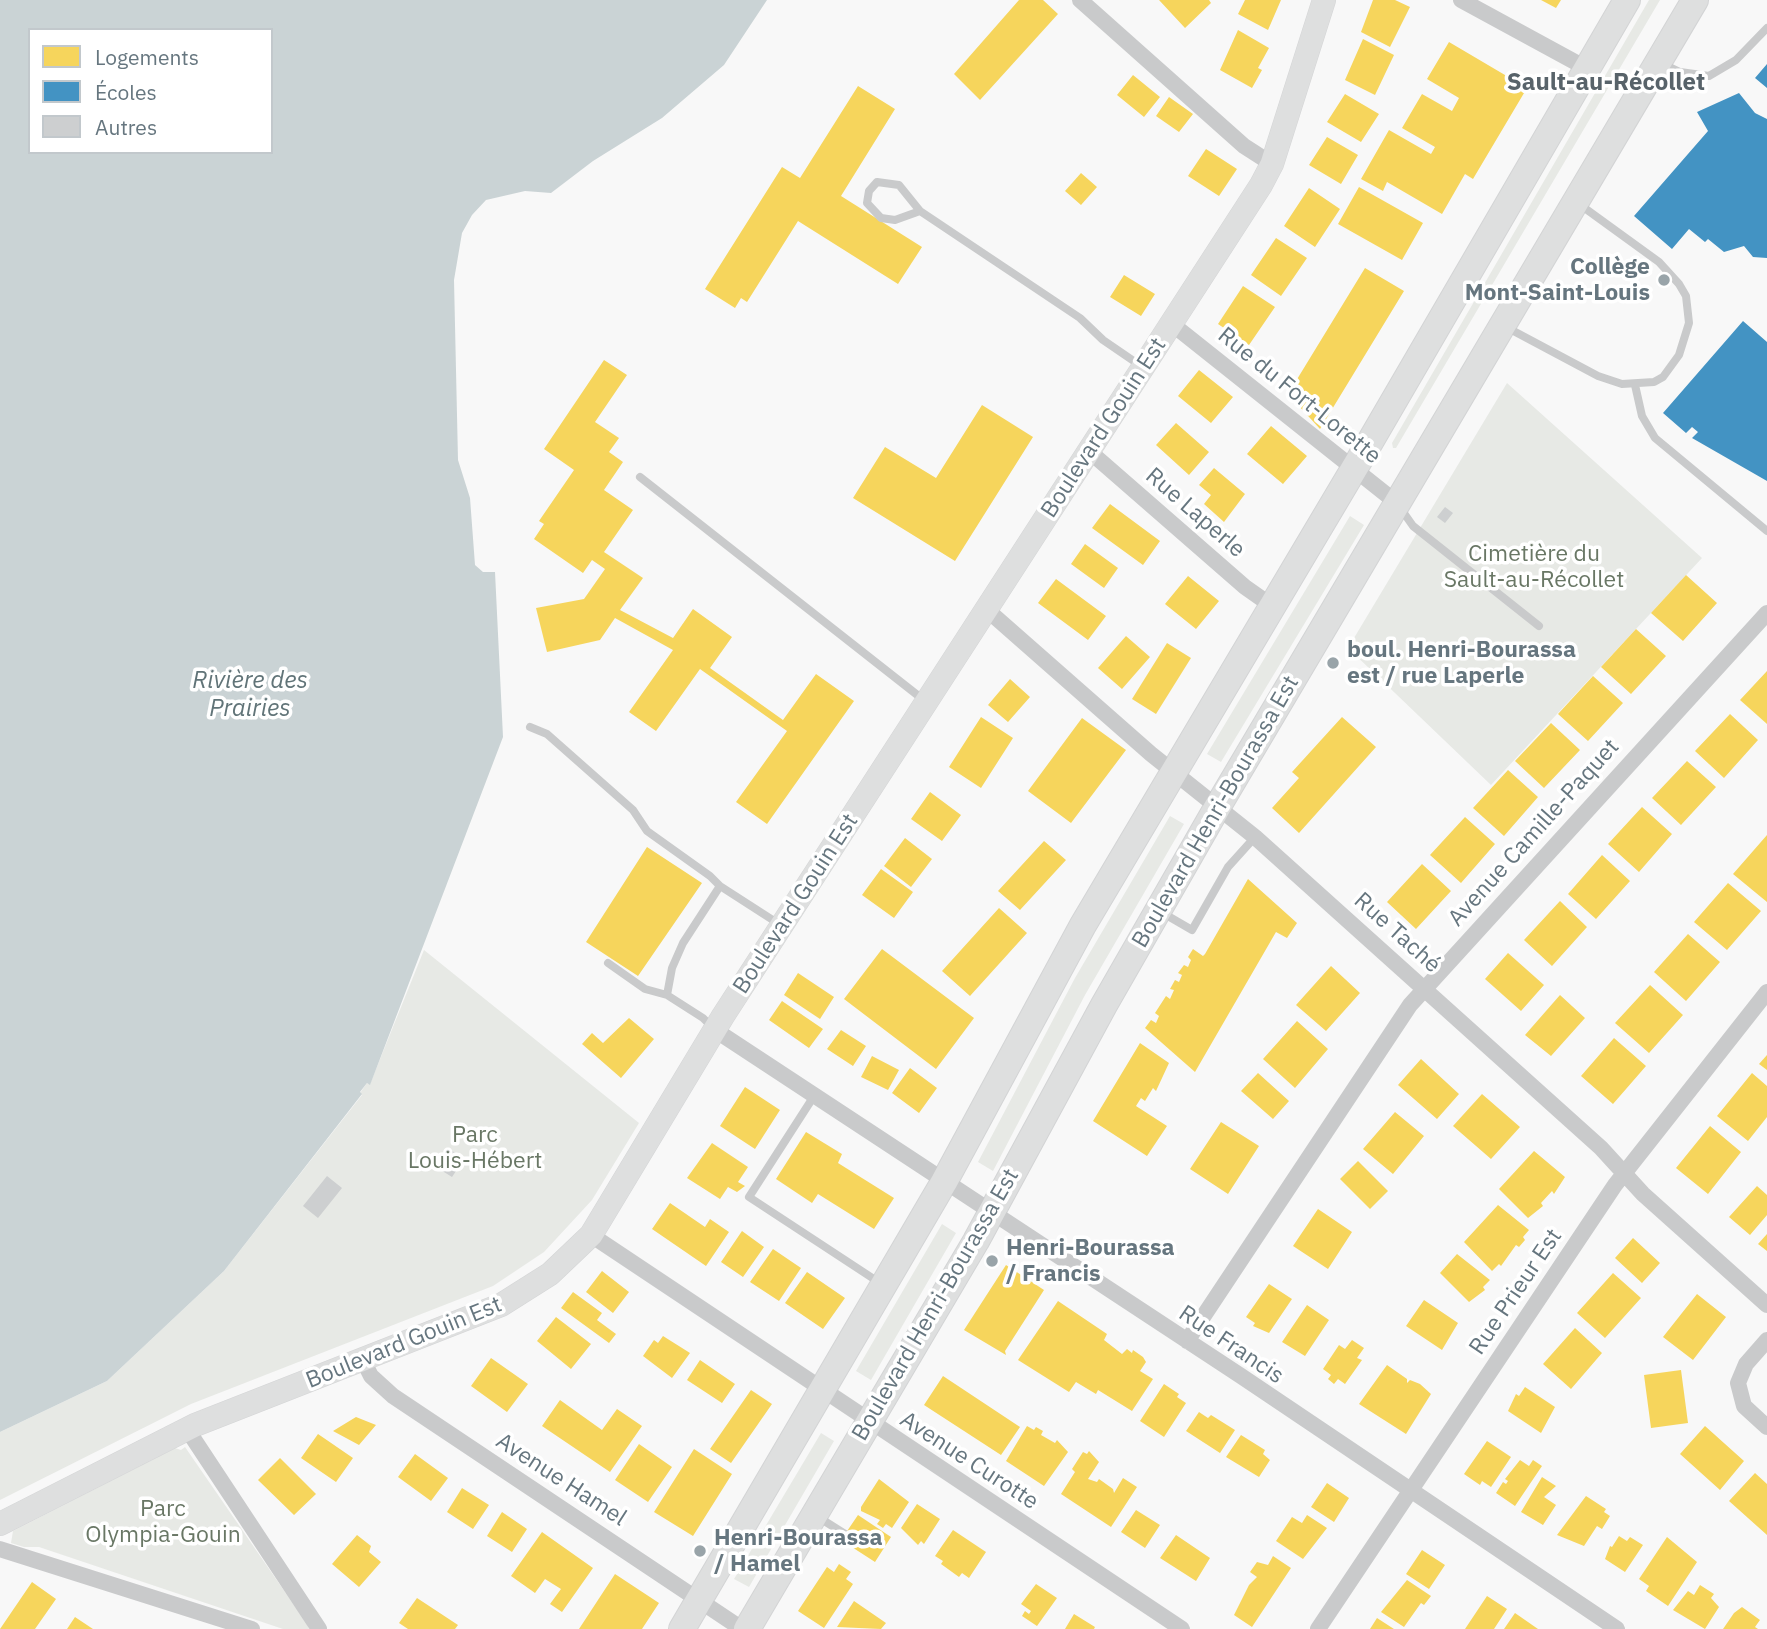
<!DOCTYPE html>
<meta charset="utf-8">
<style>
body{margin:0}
#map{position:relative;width:1767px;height:1629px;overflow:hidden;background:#f8f8f8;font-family:"IBM Plex Sans",sans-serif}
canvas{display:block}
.legend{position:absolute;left:28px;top:28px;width:245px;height:126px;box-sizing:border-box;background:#fff;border:2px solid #c2c8cc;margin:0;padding:9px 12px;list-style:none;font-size:21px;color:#66767f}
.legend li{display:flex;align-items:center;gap:14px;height:35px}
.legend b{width:35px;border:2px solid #c2c8cc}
</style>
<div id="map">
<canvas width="1767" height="1629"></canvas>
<ul class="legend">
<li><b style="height:19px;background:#f6d55c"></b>Logements</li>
<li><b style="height:19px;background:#4393c3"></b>Écoles</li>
<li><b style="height:19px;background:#cdcfd0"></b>Autres</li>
</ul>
</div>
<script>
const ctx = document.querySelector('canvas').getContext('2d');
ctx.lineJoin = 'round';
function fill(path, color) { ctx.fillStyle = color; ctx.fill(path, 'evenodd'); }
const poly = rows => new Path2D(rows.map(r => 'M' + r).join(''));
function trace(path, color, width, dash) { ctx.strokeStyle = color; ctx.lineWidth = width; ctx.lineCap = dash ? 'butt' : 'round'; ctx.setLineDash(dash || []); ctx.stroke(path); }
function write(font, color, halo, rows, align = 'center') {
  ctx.font = font + ' "IBM Plex Sans",sans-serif'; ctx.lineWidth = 7; ctx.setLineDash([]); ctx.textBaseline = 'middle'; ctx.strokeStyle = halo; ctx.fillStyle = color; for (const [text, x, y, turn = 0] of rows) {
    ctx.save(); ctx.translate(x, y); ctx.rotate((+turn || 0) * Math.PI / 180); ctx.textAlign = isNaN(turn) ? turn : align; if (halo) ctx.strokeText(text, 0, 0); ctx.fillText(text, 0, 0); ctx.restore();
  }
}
const green = poly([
 [1649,0,1660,0,1396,448,1393,448,1392,443],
 [1507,383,1702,558,1491,785,1348,648],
 [1350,516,1364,525,1221,762,1207,754],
 [1170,816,1184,824,1085,995,993,1171,978,1162,1075,978],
 [424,950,639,1123,592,1200,544,1252,493,1286,191,1404,0,1500,0,1432,107,1381,224,1271,362,1095,360,1093,367,1083,370,1084],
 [942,1224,956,1233,871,1380,856,1371],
 [821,1433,834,1441,749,1587,734,1579],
 [185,1447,307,1624,309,1629,283,1629,39,1547,24,1547,11,1543,13,1531,175,1448,181,1450]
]);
const water = poly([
 [0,0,767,0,724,65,662,118,593,161,551,193,525,191,486,200,472,215,462,233,454,280,458,460,470,498,475,565,483,572,495,572,503,737,370,1085,367,1083,360,1092,362,1094,224,1271,107,1381,0,1432],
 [30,30,271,30,271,152,30,152]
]);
const homes = poly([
 [1019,0,1043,0,1058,14,980,100,954,74],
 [1159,0,1209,0,1211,3,1185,28],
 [1245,0,1281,0,1268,30,1238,14],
 [1373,0,1395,0,1410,7,1390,47,1361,32],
 [1541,0,1561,0,1556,8],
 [1238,30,1269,48,1258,68,1262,70,1252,88,1220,70],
 [1363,39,1394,55,1375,95,1345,80],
 [1449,42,1527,88,1473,179,1465,174,1442,214,1387,182,1383,191,1361,179,1389,130,1431,154,1435,147,1402,128,1422,94,1452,111,1459,98,1427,79],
 [1133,75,1160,97,1144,117,1117,95],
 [858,86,895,109,841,196,922,247,898,284,798,221,747,302,741,298,735,308,705,289,782,167,800,178],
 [1345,94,1379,114,1361,142,1327,122],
 [1169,97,1193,114,1179,132,1156,116],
 [1327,137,1358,155,1341,184,1309,165],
 [1206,149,1237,169,1219,196,1188,176],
 [1081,173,1097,187,1081,205,1065,191],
 [1359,187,1423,223,1402,260,1338,224],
 [1309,188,1340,209,1315,247,1284,226],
 [1276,238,1307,258,1281,296,1251,275],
 [1365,268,1404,291,1320,429,1288,394],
 [1124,275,1155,294,1141,316,1110,297],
 [1243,286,1275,307,1249,345,1218,324],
 [604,360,627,375,595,422,619,438,609,452,623,462,604,490,633,510,604,552,643,578,620,610,673,638,693,609,732,637,710,668,783,720,816,674,854,701,767,824,736,802,787,731,700,669,656,731,629,712,673,650,615,618,600,640,547,652,536,608,584,599,605,569,592,560,583,573,534,539,544,524,539,521,574,470,544,449],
 [1199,370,1233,397,1211,423,1178,396],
 [982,405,1033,437,955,561,853,498,885,447,936,478],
 [1176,423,1209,452,1189,475,1156,445],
 [1271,426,1307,456,1283,484,1247,454],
 [1214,468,1245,494,1224,522,1204,504,1211,495,1199,485],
 [1110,504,1160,541,1143,565,1092,528],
 [1085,544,1118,568,1104,588,1071,564],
 [1686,575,1717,603,1683,641,1651,613],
 [1188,576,1219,601,1196,629,1165,604],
 [1056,579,1106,616,1088,640,1038,603],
 [1636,629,1666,656,1631,694,1601,667],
 [1126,636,1150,657,1122,689,1098,668],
 [1167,643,1191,658,1156,714,1132,699],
 [1767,671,1767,724,1740,700],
 [1593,676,1623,703,1588,741,1558,714],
 [1010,679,1030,697,1008,722,988,705],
 [1730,714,1758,740,1724,778,1695,751],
 [981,717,1013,738,981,788,949,767],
 [1342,717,1376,747,1299,833,1272,808,1299,778,1292,772],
 [1082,718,1126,750,1071,823,1028,791],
 [1551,723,1580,750,1544,788,1515,761],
 [1687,761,1716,787,1681,825,1652,798],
 [1508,770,1538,797,1504,836,1473,808],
 [930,792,961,815,942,841,911,819],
 [1642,807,1672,834,1639,872,1608,844],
 [1465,817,1495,844,1461,883,1430,855],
 [1767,835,1767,902,1733,874],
 [905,838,932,859,911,887,884,866],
 [1044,841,1066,860,1020,910,998,891],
 [647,847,702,883,638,976,586,942],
 [1602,855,1630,881,1596,919,1568,894],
 [1422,864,1451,891,1416,929,1387,902],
 [881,869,913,892,894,918,862,895],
 [1248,879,1297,923,1287,938,1276,932,1195,1072,1145,1028,1151,1020,1156,1023,1159,1016,1155,1013,1166,996,1170,999,1174,990,1170,989,1175,980,1179,982,1182,975,1178,973,1184,965,1188,967,1191,960,1188,957,1193,949,1203,956,1205,954],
 [1728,883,1761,911,1727,950,1694,922],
 [1560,901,1587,927,1552,966,1524,940],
 [999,908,1027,933,970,996,942,971],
 [1688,934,1720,962,1686,1001,1654,972],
 [882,949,974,1018,936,1069,844,999],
 [1508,953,1544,985,1521,1011,1485,979],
 [1331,966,1360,993,1326,1031,1296,1005],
 [798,973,834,997,820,1019,784,995],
 [1650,985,1683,1015,1649,1053,1615,1023],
 [1560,995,1585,1018,1551,1056,1525,1035],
 [782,1001,823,1029,809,1048,769,1020],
 [629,1018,654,1039,621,1078,582,1044,592,1033,603,1043],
 [1297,1021,1328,1049,1295,1088,1263,1059],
 [841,1030,866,1046,853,1066,827,1049],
 [1614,1038,1646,1066,1613,1104,1581,1076],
 [1140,1043,1169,1063,1156,1091,1153,1088,1145,1101,1141,1098,1136,1106,1167,1126,1147,1156,1093,1121],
 [1767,1055,1767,1070,1759,1064],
 [872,1056,899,1070,888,1090,861,1077],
 [1421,1059,1459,1094,1437,1119,1398,1085],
 [910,1068,937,1088,919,1113,892,1093],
 [1258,1073,1289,1101,1273,1119,1241,1091],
 [1752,1073,1767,1086,1767,1117,1748,1141,1717,1116],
 [745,1087,780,1110,755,1149,720,1126],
 [1482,1094,1520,1127,1491,1159,1453,1126],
 [1395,1112,1424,1136,1393,1174,1363,1149],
 [1221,1122,1259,1146,1228,1194,1190,1169],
 [1710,1126,1741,1152,1708,1194,1676,1168],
 [806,1132,842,1154,838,1163,894,1198,874,1229,818,1194,812,1203,776,1179],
 [712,1143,748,1167,738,1182,745,1186,737,1192,728,1187,720,1199,687,1178],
 [1534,1151,1565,1177,1554,1194,1552,1191,1541,1203,1543,1206,1528,1218,1499,1189],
 [1358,1161,1388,1191,1370,1209,1340,1179],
 [1757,1186,1767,1195,1767,1215,1750,1235,1729,1217],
 [670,1203,705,1227,710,1219,729,1232,706,1266,652,1229],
 [1498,1205,1529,1230,1523,1237,1525,1240,1519,1247,1516,1245,1501,1266,1499,1264,1492,1271,1464,1242],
 [1318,1209,1352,1232,1328,1269,1293,1246],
 [742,1231,764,1247,743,1277,721,1262],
 [1767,1234,1767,1251,1758,1244],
 [1633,1238,1660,1263,1642,1283,1615,1258],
 [773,1249,801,1268,779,1301,750,1282],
 [1457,1254,1490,1280,1483,1287,1485,1290,1469,1302,1440,1273],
 [1006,1265,1044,1290,1005,1351,1006,1355,964,1330],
 [602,1271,629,1292,613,1313,586,1292],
 [807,1272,845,1298,823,1329,785,1303],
 [1613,1273,1641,1298,1605,1338,1577,1313],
 [1269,1284,1292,1299,1269,1333,1253,1326,1255,1323,1246,1317],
 [573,1292,602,1313,597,1320,616,1334,609,1343,561,1308],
 [1697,1294,1726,1317,1693,1360,1663,1337],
 [1424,1300,1458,1323,1442,1350,1406,1326],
 [1058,1301,1107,1334,1104,1340,1122,1354,1127,1349,1132,1353,1133,1350,1143,1357,1146,1362,1140,1371,1153,1379,1132,1411,1098,1390,1096,1394,1076,1382,1069,1392,1018,1360],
 [1307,1305,1329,1320,1305,1356,1282,1342],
 [556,1317,591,1344,571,1369,537,1341],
 [1575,1328,1602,1353,1571,1389,1543,1364],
 [663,1336,690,1353,672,1378,643,1356,654,1340,658,1343],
 [1352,1340,1364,1348,1357,1358,1362,1360,1345,1384,1338,1379,1334,1384,1328,1379,1331,1375,1323,1369,1339,1345,1345,1349],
 [491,1358,528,1384,507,1412,471,1386],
 [700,1360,735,1384,722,1403,687,1380],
 [1387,1365,1407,1379,1407,1383,1410,1380,1420,1384,1431,1394,1406,1434,1359,1404],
 [1681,1370,1688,1423,1651,1428,1644,1375],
 [943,1376,1020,1427,1001,1455,924,1405],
 [1164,1384,1179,1394,1177,1397,1186,1403,1164,1437,1140,1421],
 [1525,1387,1555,1407,1541,1433,1508,1411,1516,1394,1519,1396],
 [751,1390,772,1404,731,1463,710,1449],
 [560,1400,602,1430,617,1409,642,1426,610,1472,542,1426],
 [1199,1412,1208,1418,1211,1415,1235,1430,1220,1453,1186,1431],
 [356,1417,376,1425,359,1445,333,1431],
 [1027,1426,1034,1430,1036,1427,1043,1431,1041,1435,1055,1443,1057,1440,1068,1452,1044,1486,1006,1461],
 [1705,1426,1744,1461,1720,1490,1680,1454],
 [318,1434,353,1458,336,1482,301,1458],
 [1241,1435,1265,1450,1263,1454,1270,1460,1259,1477,1226,1457],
 [1487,1441,1511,1457,1491,1487,1482,1481,1480,1485,1464,1474],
 [639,1444,672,1467,648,1502,615,1480],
 [694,1449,732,1474,693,1536,654,1512],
 [1089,1451,1099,1462,1088,1479,1097,1482,1099,1479,1113,1489,1114,1493,1123,1478,1137,1487,1111,1527,1061,1494,1075,1472,1072,1469,1083,1452,1087,1454],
 [415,1454,448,1478,431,1501,398,1477],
 [280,1458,316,1494,294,1515,258,1480],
 [1520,1460,1529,1466,1533,1460,1542,1466,1515,1506,1496,1493,1503,1482,1506,1484,1508,1481,1505,1479],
 [1755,1473,1767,1484,1767,1535,1729,1501],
 [1542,1477,1556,1486,1544,1497,1556,1505,1543,1525,1521,1512],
 [879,1479,909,1502,892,1528,886,1524,883,1528,877,1524,880,1520,861,1511,861,1507],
 [1327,1483,1349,1498,1334,1522,1311,1507],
 [462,1488,489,1505,473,1529,447,1512],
 [1586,1496,1606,1509,1604,1512,1610,1516,1602,1529,1597,1526,1584,1546,1557,1535],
 [917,1504,940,1519,924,1544,921,1541,918,1545,901,1528],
 [1136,1510,1160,1525,1145,1548,1121,1532],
 [502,1512,527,1529,512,1552,487,1536],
 [858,1515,891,1537,875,1562,841,1540],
 [1307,1515,1327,1528,1303,1559,1276,1541,1292,1517,1302,1523],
 [953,1530,986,1552,969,1578,962,1573,959,1577,941,1564,943,1561,935,1556],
 [542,1532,593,1568,562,1612,550,1604,561,1589,545,1579,535,1593,511,1576],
 [357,1535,371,1546,369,1552,381,1562,359,1587,332,1564],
 [1176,1535,1210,1558,1196,1581,1160,1558],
 [1619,1536,1627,1541,1630,1537,1643,1545,1625,1572,1605,1559,1610,1546,1612,1547],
 [1667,1537,1697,1562,1668,1606,1646,1591,1649,1586,1639,1579],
 [1422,1550,1445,1565,1429,1589,1406,1574],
 [1273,1556,1291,1568,1252,1627,1234,1615,1249,1585,1257,1577,1250,1572,1257,1562,1268,1565],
 [839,1564,851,1572,846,1579,853,1584,824,1628,798,1611,827,1567,834,1572],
 [615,1574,659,1603,642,1629,579,1629],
 [1407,1580,1431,1596,1424,1605,1421,1603,1404,1627,1381,1612],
 [32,1582,56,1599,35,1629,0,1629],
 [1036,1584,1057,1598,1037,1626,1022,1616,1025,1611,1029,1614,1031,1611,1021,1604],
 [1700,1585,1714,1594,1711,1598,1719,1607,1705,1629,1673,1610,1688,1591,1694,1595],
 [1487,1596,1507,1609,1494,1629,1465,1629],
 [417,1598,458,1625,455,1629,408,1629,399,1623],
 [854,1601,886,1623,881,1629,837,1627],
 [1742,1607,1760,1620,1755,1627,1758,1629,1723,1629,1734,1613],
 [1515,1613,1538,1629,1504,1629],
 [1074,1614,1095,1627,1094,1629,1065,1629],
 [75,1617,93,1629,67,1629],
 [1377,1618,1394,1629,1370,1629]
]);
const schools = poly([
 [1767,64,1767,88,1755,78],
 [1739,93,1755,113,1767,119,1767,258,1753,257,1744,246,1724,252,1708,239,1705,242,1689,229,1672,249,1634,216,1708,131,1697,112],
 [1743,321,1767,342,1767,481,1692,438,1698,432,1692,427,1686,433,1663,413]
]);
const building = poly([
 [1445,507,1453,513,1445,523,1437,517],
 [448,1148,464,1159,452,1177,436,1167],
 [327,1176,342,1188,318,1218,303,1206]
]);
const lane = poly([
 [1661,63,1680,72,1709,76,1736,60,1767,28],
 [920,211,895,220,881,218,867,203,869,191,877,182,899,185,920,211,1080,318,1103,340,1141,366],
 [1506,327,1598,376,1622,384,1654,382,1663,377,1679,355,1689,323,1686,296,1679,284,1659,262,1579,204],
 [1635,385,1642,416,1655,438,1767,531],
 [640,477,925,701],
 [1401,509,1413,526,1539,626],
 [530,727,547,734,633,810,647,831,710,876,720,886],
 [1161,912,1192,930,1228,867,1255,837],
 [608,963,645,989,667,995],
 [713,1028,703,1018,667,995,672,968,683,943,720,886,779,924],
 [814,1096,749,1197,880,1283],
 [818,1517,845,1534]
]);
const street = poly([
 [1080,0,1244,146,1272,164],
 [1461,0,1586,68],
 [1172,324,1397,503],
 [1089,451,1245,587,1272,606],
 [985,608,1151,754,1255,837,1601,1148,1643,1194,1767,1305],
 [715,1030,1241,1376,1617,1629],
 [591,1235,1182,1629],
 [1767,1340,1746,1364,1738,1383,1744,1406,1767,1427],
 [1187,1341,1410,1005,1767,613],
 [363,1360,371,1376,393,1396,742,1629],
 [187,1429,319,1629],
 [0,1549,252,1629],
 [1318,1629,1615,1185,1767,992]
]);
const secondary = poly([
 [0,1524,195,1425,501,1305,550,1274,591,1235,723,1016,1261,185,1272,164,1324,0]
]);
const primary = poly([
 [682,1629,944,1182,1083,925,1367,447,1627,0],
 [747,1629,976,1241,1104,1005,1218,806,1695,0]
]);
const markers = [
 [1664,280,7,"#99a4a9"],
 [1333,663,7,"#99a4a9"],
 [992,1261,7,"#99a4a9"],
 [700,1551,7,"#99a4a9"]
];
const poiNames = [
 ["Collège",1650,267,"right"],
 ["Mont-Saint-Louis",1650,293,"right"],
 ["boul. Henri-Bourassa",1347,650],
 ["est / rue Laperle",1347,676],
 ["Henri-Bourassa",1006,1248],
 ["/ Francis",1006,1274],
 ["Henri-Bourassa",714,1538],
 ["/ Hamel",714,1564]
];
const streetNames = [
 ["Rue du Fort-Lorette",1299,396,39],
 ["Boulevard Gouin Est",1104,428,-57],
 ["Rue Laperle",1195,513,41],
 ["Boulevard Henri-Bourassa Est",1216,812,-60],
 ["Avenue Camille-Paquet",1534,833,-48],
 ["Boulevard Gouin Est",796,904,-57],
 ["Rue Taché",1397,933,42],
 ["Rue Prieur Est",1516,1292,-56],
 ["Boulevard Henri-Bourassa Est",936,1305,-60],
 ["Boulevard Gouin Est",404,1343,-22],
 ["Rue Francis",1231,1345,34],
 ["Avenue Curotte",969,1461,33],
 ["Avenue Hamel",561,1480,33]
];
const parkNames = [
 ["Cimetière du",1534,554],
 ["Sault-au-Récollet",1534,580],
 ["Parc",475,1135],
 ["Louis-Hébert",475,1161],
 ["Parc",163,1509],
 ["Olympia-Gouin",163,1535]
];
const neighbourhoodNames = [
 ["Sault-au-Récollet",1606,83]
];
const waterNames = [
 ["Rivière des",250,681],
 ["Prairies",250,709]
];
fill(green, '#e7e9e5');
fill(water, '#cad3d5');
fill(homes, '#f6d55c');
fill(schools, '#4393c3');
fill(building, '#cdcfd0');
trace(secondary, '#d4d5d6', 24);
trace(primary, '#d3d4d5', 28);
trace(lane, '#c9cacb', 8);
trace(street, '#c9cacb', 16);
trace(secondary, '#dedfdf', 23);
trace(primary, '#dedfdf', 26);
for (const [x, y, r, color] of markers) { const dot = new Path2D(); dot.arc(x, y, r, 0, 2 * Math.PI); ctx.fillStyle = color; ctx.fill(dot); trace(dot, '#fff', 2.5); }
write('bold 23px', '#66767f', '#fff', poiNames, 'left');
write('23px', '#66767f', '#fff', streetNames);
write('23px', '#697765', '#fff', parkNames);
write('bold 24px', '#58636a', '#fff', neighbourhoodNames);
write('italic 24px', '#617478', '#fff', waterNames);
</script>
